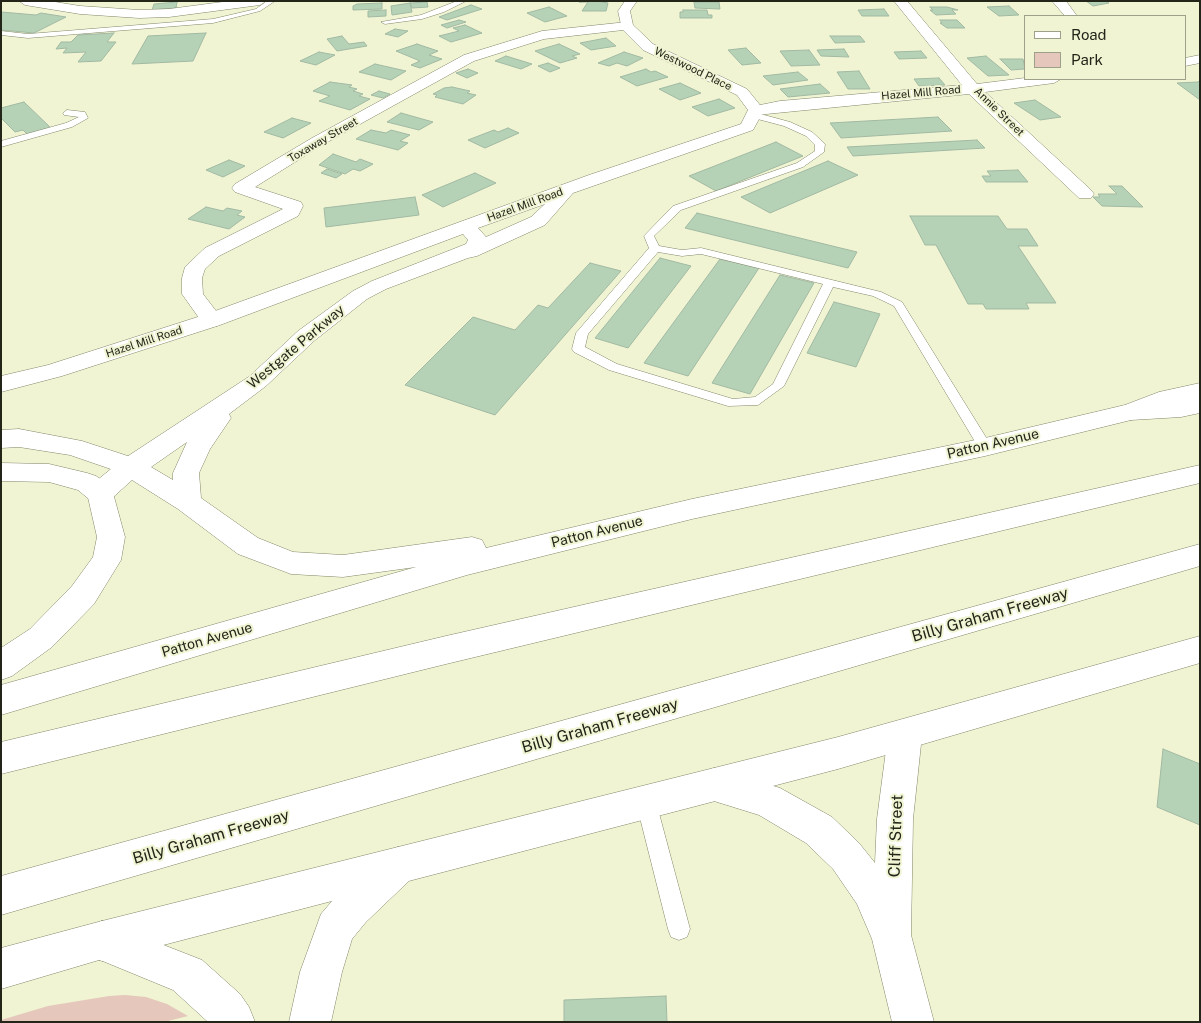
<!DOCTYPE html>
<style>
body{margin:0}
#map{position:relative;width:1201px;height:1023px;overflow:hidden;background:#f0f4d3;font-family:"Public Sans",sans-serif}
canvas{display:block}
.frame{position:absolute;inset:0;border:2px solid #232519;pointer-events:none}
.legend{position:absolute;left:1024px;top:15px;width:162px;height:65px;box-sizing:border-box;background:#f0f4d3;border:1px solid #9ea189;margin:0;padding:6px 9px;list-style:none;font-size:15px;color:#232519}
.legend li{display:flex;align-items:center;gap:10px;height:25px}
.legend b{width:25px;border:1px solid #9ea189}
</style>
<div id="map">
<canvas width="1201" height="1023"></canvas>
<div class="frame"></div>
<ul class="legend">
<li><b style="height:6px;background:#fff"></b>Road</li>
<li><b style="height:14px;background:#e5c8bb"></b>Park</li>
</ul>
</div>
<script>
const ctx = document.querySelector('canvas').getContext('2d');
ctx.lineJoin = 'round';
function fill(path, color) { ctx.fillStyle = color; ctx.fill(path, 'evenodd'); }
const poly = rows => new Path2D(rows.map(r => 'M' + r).join(''));
function trace(path, color, width, dash) { ctx.strokeStyle = color; ctx.lineWidth = width; ctx.lineCap = dash ? 'butt' : 'round'; ctx.setLineDash(dash || []); ctx.stroke(path); }
function write(font, color, halo, rows, align = 'center') {
  ctx.font = font + ' "Public Sans",sans-serif'; ctx.lineWidth = 4; ctx.setLineDash([]); ctx.textBaseline = 'middle'; ctx.strokeStyle = halo; ctx.fillStyle = color; for (const [text, x, y, turn = 0] of rows) {
    ctx.save(); ctx.translate(x, y); ctx.rotate((+turn || 0) * Math.PI / 180); ctx.textAlign = isNaN(turn) ? turn : align; if (halo) ctx.strokeText(text, 0, 0); ctx.fillText(text, 0, 0); ctx.restore();
  }
}
const green = poly([
 [125,995,146,997,167,1004,188,1016,164,1022,1,1022,1,1020,48,1006,109,996]
]);
const building = poly([
 [597,1,608,3,606,11,582,11,588,2,579,2,597,1],
 [1086,1,1106,1,1109,3,1093,6,1086,1],
 [177,2,176,8,152,10,154,4,177,2],
 [427,2,428,7,412,8,410,3,427,2],
 [694,2,719,2,720,9,695,8,694,2],
 [382,3,382,9,353,10,353,6,357,4,382,3],
 [410,3,412,12,392,15,391,6,410,3],
 [471,5,482,9,447,20,439,17,471,5],
 [1009,6,1019,15,999,16,987,7,1009,6],
 [549,7,567,16,545,22,527,13,549,7],
 [930,7,947,7,958,10,952,10,956,14,936,15,930,10,933,10,930,7],
 [884,9,889,16,862,16,858,10,884,9],
 [386,10,386,16,368,17,368,11,386,10],
 [683,10,707,10,708,15,712,15,712,18,680,18,680,12,683,12,683,10],
 [1,12,36,15,41,13,66,17,34,33,1,30,1,12],
 [459,20,466,22,447,28,441,25,459,20],
 [940,20,957,20,965,28,947,28,940,23,942,23,940,20],
 [465,25,482,33,451,42,439,36,459,31,453,28,465,25],
 [395,29,408,31,398,37,385,34,395,29],
 [114,33,107,42,116,42,101,61,78,62,86,52,63,53,67,48,56,49,61,42,71,42,78,35,114,33],
 [206,33,193,61,132,64,148,36,206,33],
 [342,36,349,44,364,42,367,46,337,51,327,39,342,36],
 [830,36,860,36,865,42,835,43,830,36],
 [606,38,616,46,591,50,580,43,606,38],
 [417,44,438,51,429,55,442,59,420,68,411,65,420,61,396,51,417,44],
 [559,44,580,54,572,56,577,58,560,63,535,51,559,44],
 [746,48,761,63,742,65,728,50,746,48],
 [844,49,849,57,821,56,817,50,844,49],
 [809,50,820,65,791,66,780,51,809,50],
 [921,51,927,58,899,59,894,52,921,51],
 [319,52,335,55,316,65,300,61,319,52],
 [624,52,643,58,627,66,617,63,609,66,598,63,624,52],
 [506,56,532,64,521,69,495,61,506,56],
 [986,56,1009,75,988,76,967,58,986,56],
 [1000,59,1023,59,1025,69,1011,70,1000,59],
 [548,63,560,68,550,72,538,66,548,63],
 [375,64,406,71,391,80,359,72,375,64],
 [468,69,478,73,467,78,456,73,468,69],
 [646,69,651,72,655,71,668,77,637,86,620,77,646,69],
 [859,71,870,89,848,89,837,72,859,71],
 [798,72,808,80,773,85,763,76,798,72],
 [939,78,945,85,919,86,914,79,939,78],
 [1200,80,1200,100,1177,83,1198,82,1200,80],
 [330,82,352,85,349,87,357,89,353,91,363,94,359,96,370,99,350,110,319,101,330,96,313,91,330,82],
 [680,83,701,93,680,100,659,89,680,83],
 [820,84,830,93,788,97,780,89,820,84],
 [452,87,470,91,467,93,476,95,463,104,435,97,437,95,433,94,444,88,452,87],
 [379,91,390,94,383,98,371,95,379,91],
 [719,99,735,108,708,116,692,107,719,99],
 [1035,100,1061,117,1040,120,1014,103,1035,100],
 [24,102,51,128,28,135,23,130,15,132,1,118,1,108,24,102],
 [401,113,433,122,419,130,387,122,401,113],
 [938,117,952,131,841,138,830,123,938,117],
 [292,118,311,123,283,138,264,132,292,118],
 [508,128,519,133,485,148,468,140,494,130,498,132,508,128],
 [371,130,386,133,391,130,410,135,400,141,408,143,398,150,356,139,371,130],
 [977,140,985,148,853,156,847,147,977,140],
 [776,142,803,156,716,191,689,176,776,142],
 [333,154,356,162,360,159,373,164,360,171,353,169,345,174,319,165,333,154],
 [229,160,245,166,223,177,206,170,229,160],
 [828,161,858,175,770,213,741,197,828,161],
 [327,169,342,174,336,178,321,173,327,169],
 [1018,170,1028,182,986,182,982,176,991,176,987,171,1018,170],
 [475,173,496,183,443,207,422,195,475,173],
 [1109,186,1122,186,1143,207,1102,206,1093,197,1100,197,1098,194,1117,194,1109,186],
 [415,197,419,215,326,227,324,208,415,197],
 [206,207,223,211,227,208,242,211,237,215,245,217,229,229,188,219,206,207],
 [697,213,857,252,848,268,685,228,697,213],
 [910,216,998,216,1007,229,1027,229,1038,246,1018,246,1056,303,1026,303,1029,309,986,309,983,304,968,304,936,245,925,245,910,216],
 [660,258,691,266,628,348,595,338,660,258],
 [720,259,759,268,688,376,644,363,720,259],
 [590,263,621,271,495,415,405,385,473,317,515,330,538,305,548,308,590,263],
 [780,275,814,283,750,394,712,383,780,275],
 [834,302,880,314,856,367,807,353,834,302],
 [1163,749,1200,764,1200,825,1157,807,1163,749],
 [666,996,667,1022,564,1022,564,1000,666,996]
]);
const lane = poly([
 [267,1,275,1,260,11,213,23,28,38,1,35,1,31,28,34,213,19,256,9,267,1],
 [457,1,466,1,444,12,422,19,385,24,381,22,421,15,457,1],
 [67,110,85,112,88,118,72,127,1,147,1,141,66,123,79,117,64,115,63,113,67,110],
 [753,112,790,122,812,132,825,144,824,152,803,167,681,210,654,236,659,246,682,250,701,248,881,292,902,302,992,447,990,450,980,450,894,306,873,296,833,287,784,386,758,405,728,406,609,370,574,352,572,349,576,333,649,248,644,236,673,206,797,163,815,151,815,145,806,136,784,126,750,117,750,113,753,112],
 [658,252,682,256,701,254,823,284,773,384,755,397,733,399,617,364,585,347,588,334,658,252],
 [646,792,653,795,656,802,690,929,687,937,679,940,671,937,668,929,636,802,639,795,646,792]
]);
const street = poly([
 [19,1,49,1,80,6,139,10,169,9,230,1,266,1,260,5,169,17,139,18,80,14,25,5,19,1],
 [894,1,907,1,977,84,1025,78,1061,79,1054,83,985,92,1091,190,1094,194,1091,198,1079,198,969,94,756,115,750,113,748,110,750,107,780,101,962,85,894,1],
 [1052,1,1066,1,1077,16,1065,16,1052,1],
 [627,22,634,26,632,29,544,39,474,61,324,144,255,187,301,202,303,206,298,216,219,256,205,269,202,278,203,294,223,320,220,325,212,327,204,325,182,294,182,278,185,267,205,248,283,209,235,192,232,188,235,184,312,138,464,55,542,31,627,22],
 [1200,55,1200,63,1185,66,1185,58,1200,55],
 [19,429,82,441,140,460,144,467,140,474,131,476,70,455,19,447,1,448,1,430,19,429],
 [1,463,49,464,87,473,96,476,110,486,113,493,110,500,100,503,90,500,78,490,49,482,1,481,1,463],
 [905,719,917,724,922,735,913,819,911,935,934,1022,892,1022,872,939,857,904,833,869,806,843,759,815,701,797,696,785,701,773,714,768,780,788,832,817,859,843,875,863,877,819,888,735,893,724,905,719],
 [398,847,411,853,417,866,411,879,366,922,352,939,342,972,331,1022,289,1022,300,972,321,914,338,894,385,853,398,847],
 [102,921,202,960,240,994,249,1007,255,1022,208,1022,173,990,88,955,82,941,88,927,102,921]
]);
const secondary = poly([
 [625,1,637,1,630,11,633,25,653,44,747,89,764,110,753,130,573,193,545,225,477,256,468,258,386,289,367,299,314,341,266,386,229,414,231,418,210,449,199,473,201,498,258,538,293,552,343,555,472,537,482,540,486,548,692,499,985,438,1125,405,1159,392,1200,383,1200,399,1174,405,1131,420,985,456,692,519,467,575,1,715,1,685,416,567,343,577,291,574,238,554,178,509,132,480,110,500,100,503,90,500,87,493,90,486,122,460,250,376,298,331,353,291,372,281,466,244,468,240,463,234,220,325,62,376,1,392,1,376,48,365,204,315,589,175,741,124,748,110,737,95,643,50,622,29,618,11,625,1],
 [545,204,531,217,486,237,478,228,545,204],
 [187,442,173,473,173,480,151,467,187,442],
 [1200,636,1200,663,838,769,102,961,88,955,82,941,88,927,102,921,838,737,1200,636]
]);
const highway = poly([
 [1200,397,1200,413,1181,417,1131,420,1122,418,1119,412,1122,406,1131,404,1181,401,1200,397],
 [1200,465,1200,483,446,664,1,774,1,742,446,636,1200,465],
 [100,483,110,486,113,493,125,537,121,560,94,604,52,647,12,676,1,680,1,648,30,629,72,586,93,557,97,537,87,493,90,486,100,483],
 [1200,544,1200,566,1,915,1,876,1200,544],
 [102,921,116,927,122,941,116,955,1,989,1,948,102,921]
]);
const farStreetnames = [
 ["Westwood Place",693,69,26],
 ["Hazel Mill Road",921,93,-5],
 ["Annie Street",999,112,44],
 ["Toxaway Street",323,140,-30],
 ["Hazel Mill Road",525,205,-20],
 ["Hazel Mill Road",144,342,-18]
];
const streetNames = [
 ["Westgate Parkway",296,347,-40],
 ["Patton Avenue",993,444,-13],
 ["Patton Avenue",597,532,-14],
 ["Patton Avenue",207,640,-16]
];
const nearStreetnames = [
 ["Billy Graham Freeway",990,615,-16],
 ["Billy Graham Freeway",600,726,-16],
 ["Cliff Street",896,836,-88],
 ["Billy Graham Freeway",211,837,-16]
];
fill(green, '#e5c8bb');
fill(building, '#b5d2b7');
trace(building, '#a1b9a2', 1);
trace(lane, '#838669', 1);
trace(street, '#838669', 1);
trace(secondary, '#838669', 1);
trace(highway, '#838669', 1);
fill(lane, '#fff');
fill(street, '#fff');
fill(secondary, '#fff');
fill(highway, '#fff');
write('11px', '#232519', '#f0f4d3', farStreetnames);
write('14px', '#232519', '#f0f4d3', streetNames);
write('16px', '#232519', '#f0f4d3', nearStreetnames);
</script>
